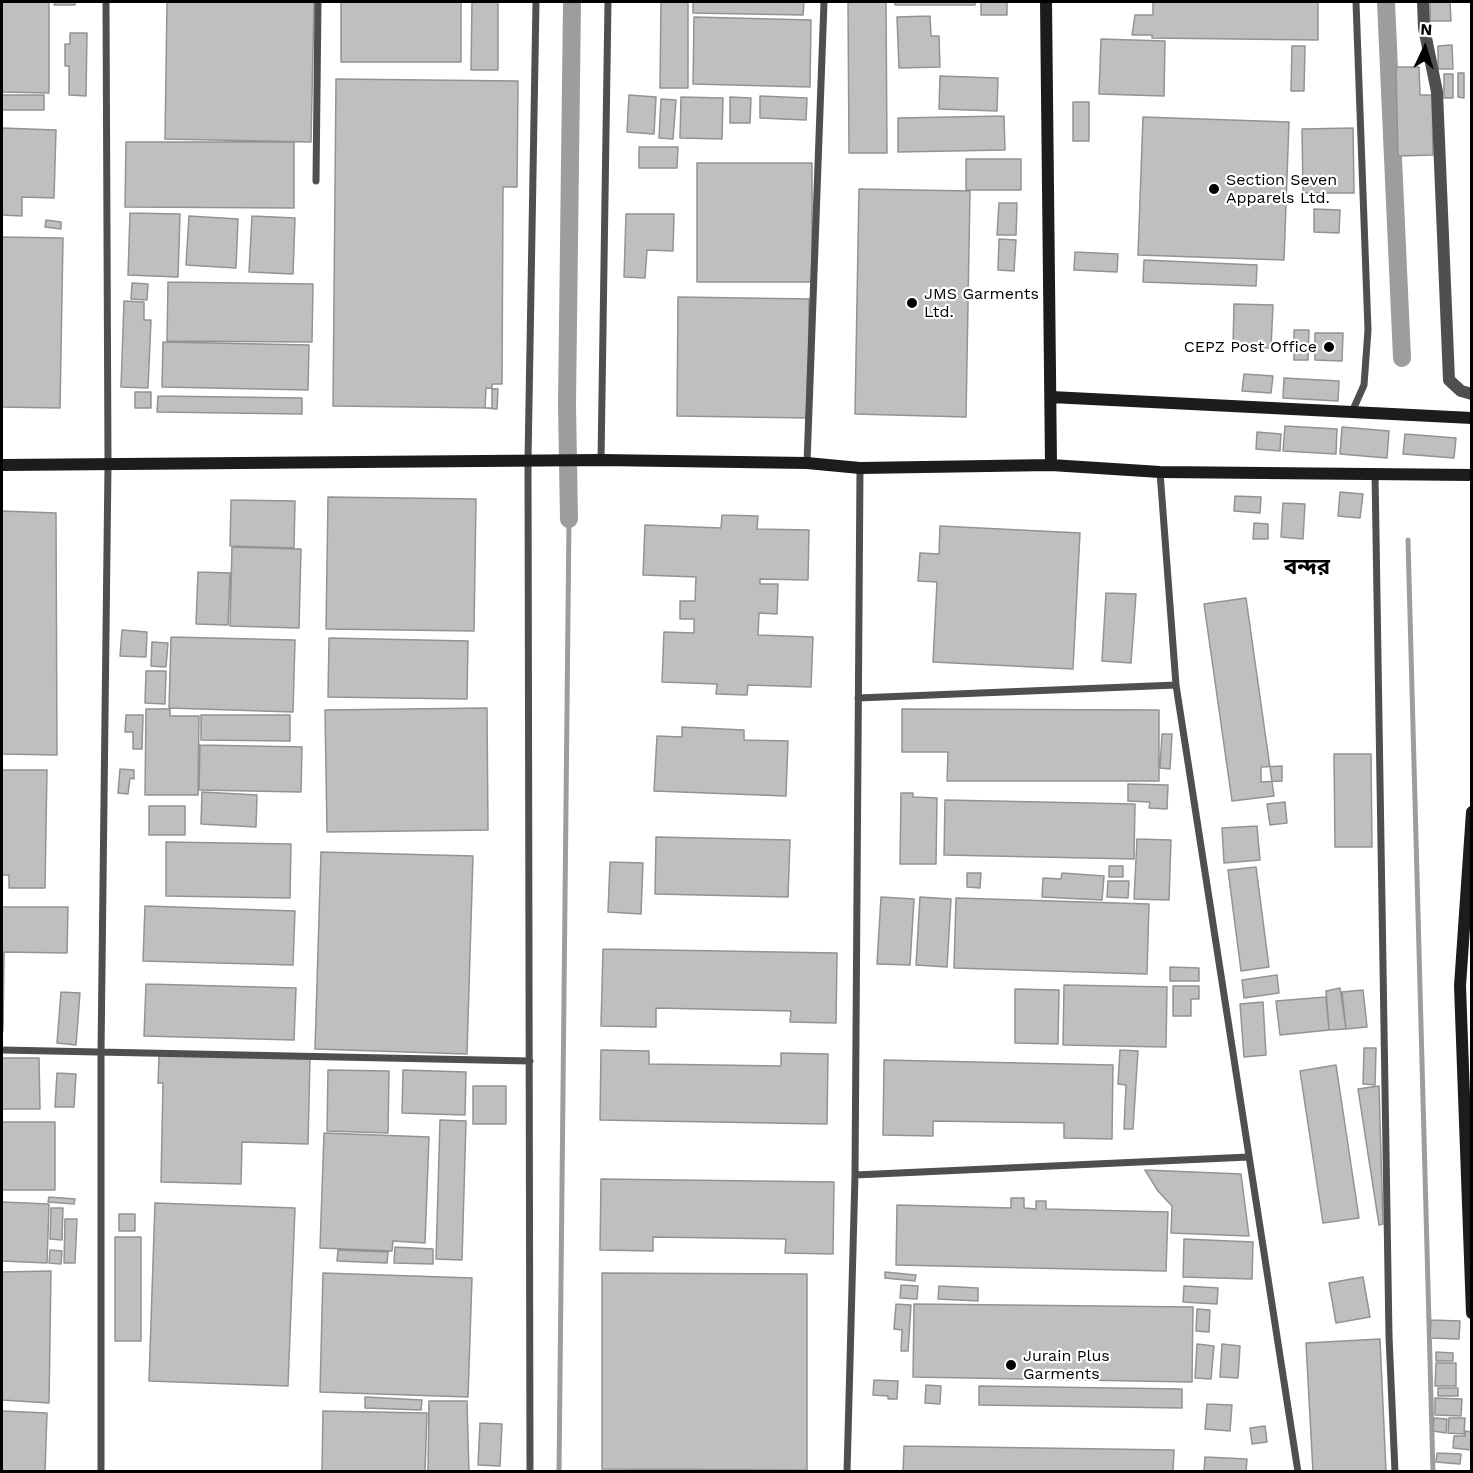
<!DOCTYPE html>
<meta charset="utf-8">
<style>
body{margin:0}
#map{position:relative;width:1473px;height:1473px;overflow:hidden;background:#fff;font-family:"Work Sans",sans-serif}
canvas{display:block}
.frame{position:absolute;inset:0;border:3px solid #000;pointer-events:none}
.north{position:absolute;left:1395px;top:18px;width:60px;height:60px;-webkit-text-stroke:4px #fff;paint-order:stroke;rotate:4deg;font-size:16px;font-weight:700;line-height:24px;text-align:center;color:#000}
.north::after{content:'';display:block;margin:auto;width:21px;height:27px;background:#000;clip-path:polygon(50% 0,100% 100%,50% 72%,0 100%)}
</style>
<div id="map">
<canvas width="1473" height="1473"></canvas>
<div class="frame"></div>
<div class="north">N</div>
</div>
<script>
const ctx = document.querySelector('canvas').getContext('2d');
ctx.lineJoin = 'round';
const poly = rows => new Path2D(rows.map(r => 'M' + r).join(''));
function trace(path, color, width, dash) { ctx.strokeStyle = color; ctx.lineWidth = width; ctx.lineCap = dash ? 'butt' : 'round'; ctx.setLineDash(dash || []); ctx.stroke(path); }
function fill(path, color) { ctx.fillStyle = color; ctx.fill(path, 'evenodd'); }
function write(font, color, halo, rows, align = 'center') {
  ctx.font = font + ' "Work Sans","Noto Sans Bengali",sans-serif'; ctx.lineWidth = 4.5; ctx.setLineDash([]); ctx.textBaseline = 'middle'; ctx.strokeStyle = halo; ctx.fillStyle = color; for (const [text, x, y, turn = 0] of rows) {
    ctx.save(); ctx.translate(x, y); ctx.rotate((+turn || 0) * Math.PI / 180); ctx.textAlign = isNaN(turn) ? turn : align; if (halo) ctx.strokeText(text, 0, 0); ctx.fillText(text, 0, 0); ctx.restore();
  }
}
const stream = poly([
 [1408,540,1433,1472],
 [559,1472,569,519]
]);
const canal = poly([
 [1386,2,1402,358],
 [569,519,567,404,572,2]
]);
const building = poly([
 [2,2,49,2,49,93,2,92,2,2],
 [55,2,75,2,75,5,54,5,55,2],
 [167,2,314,2,311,142,165,139,167,2],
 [341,2,461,2,461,62,341,62,341,2],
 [472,2,498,2,498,70,471,70,472,2],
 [661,2,688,2,688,88,660,88,661,2],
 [693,2,804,2,803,15,693,13,693,2],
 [848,2,886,2,887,153,849,153,848,2],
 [895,2,975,2,975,5,895,5,895,2],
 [981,2,1007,2,1007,15,981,15,981,2],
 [1153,2,1318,2,1318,40,1152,38,1152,35,1132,35,1135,15,1153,15,1153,2],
 [1430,2,1450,2,1451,21,1430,21,1430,2],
 [930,16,931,36,939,36,940,67,899,68,897,17,930,16],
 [694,17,811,20,810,87,693,84,694,17],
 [70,33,87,33,86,96,69,95,69,66,65,66,65,44,70,44,70,33],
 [1101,39,1165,41,1164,96,1099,94,1101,39],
 [1452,45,1453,69,1438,69,1438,46,1452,45],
 [1292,46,1305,46,1304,91,1291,91,1292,46],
 [1396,67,1419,67,1420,95,1432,95,1433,155,1398,156,1396,67],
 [1458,73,1464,73,1464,98,1458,97,1458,73],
 [1444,74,1453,74,1453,98,1444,98,1444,74],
 [940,76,998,78,997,111,939,109,940,76],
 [336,79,518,81,517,187,503,187,502,384,492,384,492,408,333,406,336,79],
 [2,95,44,95,44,110,2,110,2,95],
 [629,95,656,97,654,134,627,132,629,95],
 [760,96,807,98,806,120,760,118,760,96],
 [681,97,723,98,722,139,680,138,681,97],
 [730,97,751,98,750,123,730,123,730,97],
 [661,99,676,100,673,139,659,138,661,99],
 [1073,102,1089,102,1089,141,1073,141,1073,102],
 [1004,116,1005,150,898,152,898,118,1004,116],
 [1143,117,1289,122,1284,260,1138,255,1143,117],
 [2,128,56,130,54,198,22,197,22,216,2,215,2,128],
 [1353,128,1354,193,1303,193,1302,129,1353,128],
 [126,142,294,142,294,208,125,207,126,142],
 [639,147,678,147,677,168,639,168,639,147],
 [966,159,1021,159,1021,190,966,190,966,159],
 [697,163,812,163,812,282,697,282,697,163],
 [859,189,970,191,966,417,855,414,859,189],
 [999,203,1017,203,1016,235,997,235,999,203],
 [1314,209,1340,210,1339,233,1314,232,1314,209],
 [130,213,180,214,178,277,128,275,130,213],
 [626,214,674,214,673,251,647,250,645,278,624,277,626,214],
 [189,216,238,219,236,268,186,265,189,216],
 [252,216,295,218,293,274,249,272,252,216],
 [46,220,61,222,61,229,45,227,46,220],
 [2,237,63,238,60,408,2,407,2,237],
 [999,239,1016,240,1014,271,998,270,999,239],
 [1075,252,1118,254,1117,272,1074,270,1075,252],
 [1144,260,1257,265,1256,286,1143,282,1144,260],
 [168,282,313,284,312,342,167,341,168,282],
 [132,283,148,284,147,300,131,299,132,283],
 [678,297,809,299,808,418,677,416,678,297],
 [124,301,144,302,144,320,151,320,148,388,121,387,124,301],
 [1234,304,1273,305,1271,348,1233,347,1234,304],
 [1294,330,1309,330,1308,360,1294,360,1294,330],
 [1315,333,1343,333,1342,361,1315,360,1315,333],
 [163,342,309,345,308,390,162,387,163,342],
 [1244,374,1273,376,1271,393,1242,391,1244,374],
 [1284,378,1339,381,1338,401,1283,398,1284,378],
 [486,388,498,389,497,409,485,408,486,388],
 [135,392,151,392,151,408,135,408,135,392],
 [158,396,302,398,302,414,157,412,158,396],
 [1285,426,1337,429,1336,454,1283,451,1285,426],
 [1342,427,1389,431,1387,458,1340,454,1342,427],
 [1257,432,1281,434,1280,451,1256,449,1257,432],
 [1405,434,1456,438,1454,458,1403,454,1405,434],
 [1340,492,1363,494,1360,518,1338,516,1340,492],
 [1235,496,1261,497,1260,513,1234,511,1235,496],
 [328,497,476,499,474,631,326,629,328,497],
 [231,500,295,501,294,548,230,546,231,500],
 [1283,503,1305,504,1303,539,1281,537,1283,503],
 [2,511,56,513,57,755,2,754,2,511],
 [722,515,758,516,757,529,809,530,808,580,760,579,760,584,778,584,777,614,759,613,758,635,813,637,811,687,748,685,747,695,716,694,717,684,662,682,664,632,694,633,694,619,680,619,680,601,695,601,696,577,643,575,645,525,721,528,722,515],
 [1254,523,1268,524,1268,539,1253,539,1254,523],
 [940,526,1080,533,1073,669,933,662,937,582,918,581,920,553,939,554,940,526],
 [232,547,301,549,299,628,230,626,232,547],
 [198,572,230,573,228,625,196,624,198,572],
 [1106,593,1136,594,1131,663,1102,661,1106,593],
 [1246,598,1274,796,1232,801,1204,604,1246,598],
 [122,630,147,632,146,657,120,656,122,630],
 [171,637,295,640,293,712,169,708,171,637],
 [329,638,468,641,467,699,328,697,329,638],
 [152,642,168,643,166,667,151,666,152,642],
 [146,671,166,671,165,704,145,703,146,671],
 [487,708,488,830,327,832,325,710,487,708],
 [146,709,170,709,170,716,199,716,198,795,145,795,146,709],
 [902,709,1159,710,1159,781,947,781,948,752,902,752,902,709],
 [126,715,143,715,142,749,133,749,133,732,125,732,126,715],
 [201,715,290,715,290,741,201,740,201,715],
 [682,727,744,730,744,740,788,741,786,796,654,791,657,736,682,737,682,727],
 [1162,734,1172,734,1170,769,1160,768,1162,734],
 [200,745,302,747,301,792,199,790,200,745],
 [1334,754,1371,754,1372,847,1335,847,1334,754],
 [1282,766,1282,781,1261,782,1261,767,1282,766],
 [120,769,134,770,134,779,130,778,128,794,118,793,120,769],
 [2,770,47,770,45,888,9,888,9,875,2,875,2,770],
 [1128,784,1168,785,1167,809,1149,808,1150,802,1128,801,1128,784],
 [202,792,257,795,256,827,201,824,202,792],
 [901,793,913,793,913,797,937,798,936,864,900,864,901,793],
 [945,800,1135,804,1134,859,944,855,945,800],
 [1285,802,1287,823,1270,825,1267,804,1285,802],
 [149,806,185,806,185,835,149,835,149,806],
 [1257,826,1260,860,1224,863,1222,828,1257,826],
 [656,837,790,840,788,897,655,894,656,837],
 [1137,839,1171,840,1169,900,1134,899,1137,839],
 [166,842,291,844,290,898,166,896,166,842],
 [321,852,473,856,467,1054,315,1049,321,852],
 [610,862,643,863,641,914,608,912,610,862],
 [1109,866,1123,866,1123,877,1109,877,1109,866],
 [1256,867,1269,967,1241,971,1228,870,1256,867],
 [967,873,981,873,980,888,967,887,967,873],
 [1062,873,1104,876,1102,900,1042,897,1043,878,1061,879,1062,873],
 [1108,881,1129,881,1128,898,1107,897,1108,881],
 [881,897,914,899,910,965,877,964,881,897],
 [920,897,951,899,947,967,916,965,920,897],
 [956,898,1149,904,1147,974,954,968,956,898],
 [145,906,295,911,293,965,143,961,145,906],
 [2,907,68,907,67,953,4,952,3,1031,2,907],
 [603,949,837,953,836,1023,790,1022,791,1011,656,1008,656,1027,601,1026,603,949],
 [1170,967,1199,968,1199,981,1170,981,1170,967],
 [1277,975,1279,993,1244,998,1242,980,1277,975],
 [146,984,296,988,294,1040,144,1036,146,984],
 [1064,985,1167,987,1166,1047,1063,1045,1064,985],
 [1173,986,1199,986,1199,999,1191,999,1191,1016,1173,1016,1173,986],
 [1340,988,1346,1029,1329,1030,1326,991,1340,988],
 [1015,989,1059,990,1058,1044,1015,1043,1015,989],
 [1363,990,1367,1027,1346,1029,1342,992,1363,990],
 [61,992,80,993,76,1045,57,1043,61,992],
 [1326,997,1329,1030,1280,1035,1276,1001,1326,997],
 [1263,1002,1266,1055,1244,1057,1240,1004,1263,1002],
 [1364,1048,1376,1048,1375,1085,1363,1084,1364,1048],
 [601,1050,649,1051,649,1064,781,1066,781,1053,828,1054,827,1124,600,1120,601,1050],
 [1120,1050,1138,1051,1133,1129,1124,1129,1126,1085,1118,1084,1120,1050],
 [159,1055,310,1058,308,1144,242,1142,241,1184,161,1182,163,1083,158,1083,159,1055],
 [2,1058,39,1058,40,1109,2,1109,2,1058],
 [884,1060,1113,1065,1112,1139,1064,1138,1064,1123,933,1121,933,1136,883,1135,884,1060],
 [1336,1065,1359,1218,1323,1223,1300,1071,1336,1065],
 [328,1070,389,1071,388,1133,327,1131,328,1070],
 [403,1070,466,1072,465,1115,402,1113,403,1070],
 [57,1073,76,1074,74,1107,55,1107,57,1073],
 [473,1086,506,1086,506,1124,473,1124,473,1086],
 [1379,1086,1383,1224,1379,1225,1358,1089,1379,1086],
 [440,1120,466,1121,462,1260,436,1259,440,1120],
 [2,1122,55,1122,55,1190,2,1190,2,1122],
 [324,1133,429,1137,425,1243,393,1241,392,1251,320,1248,324,1133],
 [1145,1170,1241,1174,1249,1236,1171,1233,1172,1206,1158,1191,1145,1170],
 [601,1179,834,1182,833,1254,785,1253,786,1239,653,1237,653,1251,600,1250,601,1179],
 [49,1197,75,1199,74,1204,48,1202,49,1197],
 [1011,1198,1024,1198,1024,1208,1036,1209,1036,1201,1046,1201,1046,1209,1168,1212,1166,1271,896,1265,897,1205,1011,1208,1011,1198],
 [2,1202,49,1204,47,1263,2,1261,2,1202],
 [155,1203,295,1208,288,1386,149,1381,155,1203],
 [51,1208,63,1208,62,1240,50,1239,51,1208],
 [119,1214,135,1214,135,1231,119,1231,119,1214],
 [65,1219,77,1219,75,1263,64,1263,65,1219],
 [115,1237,141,1237,141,1341,115,1341,115,1237],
 [1184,1239,1253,1242,1252,1279,1183,1277,1184,1239],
 [395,1247,433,1249,433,1264,394,1263,395,1247],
 [50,1250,62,1251,61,1264,49,1263,50,1250],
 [338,1250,388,1252,387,1263,337,1261,338,1250],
 [51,1271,49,1403,2,1400,2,1272,51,1271],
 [885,1272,916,1275,915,1281,885,1278,885,1272],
 [323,1273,472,1278,468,1397,320,1392,323,1273],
 [602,1273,807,1274,807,1470,602,1469,602,1273],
 [1363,1277,1370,1317,1336,1323,1329,1283,1363,1277],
 [901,1285,918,1286,917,1299,900,1298,901,1285],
 [939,1286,978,1288,978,1301,938,1299,939,1286],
 [1184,1286,1218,1288,1217,1304,1183,1302,1184,1286],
 [896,1304,911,1305,908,1351,901,1351,902,1330,894,1329,896,1304],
 [914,1304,1193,1307,1192,1382,913,1377,914,1304],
 [1197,1309,1210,1310,1209,1332,1196,1331,1197,1309],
 [1431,1320,1460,1321,1459,1339,1430,1338,1431,1320],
 [1380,1339,1386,1471,1313,1472,1306,1343,1380,1339],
 [1197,1344,1214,1346,1211,1379,1195,1378,1197,1344],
 [1222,1344,1240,1346,1238,1378,1220,1377,1222,1344],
 [1436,1352,1453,1353,1453,1361,1436,1361,1436,1352],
 [1436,1363,1456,1363,1456,1386,1435,1386,1436,1363],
 [874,1380,898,1381,897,1399,888,1399,888,1396,873,1395,874,1380],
 [926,1385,941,1386,940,1404,925,1403,926,1385],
 [979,1386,1182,1389,1182,1408,979,1405,979,1386],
 [1438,1388,1458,1388,1458,1396,1438,1396,1438,1388],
 [365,1397,422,1400,421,1410,365,1408,365,1397],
 [1435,1398,1462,1399,1461,1416,1435,1415,1435,1398],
 [429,1401,467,1401,469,1472,428,1472,429,1401],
 [1207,1404,1232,1405,1230,1431,1205,1429,1207,1404],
 [2,1411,47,1413,45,1472,2,1472,2,1411],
 [323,1411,427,1413,425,1472,322,1472,323,1411],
 [1434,1418,1447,1419,1446,1433,1433,1431,1434,1418],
 [1449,1418,1465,1418,1464,1434,1448,1433,1449,1418],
 [480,1423,502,1424,500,1466,478,1465,480,1423],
 [1265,1426,1267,1442,1252,1444,1250,1428,1265,1426],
 [1465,1431,1472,1432,1472,1450,1453,1448,1454,1436,1465,1436,1465,1431],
 [904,1446,1174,1450,1173,1472,903,1472,904,1446],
 [1437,1453,1461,1454,1460,1464,1436,1462,1437,1453],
 [1205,1457,1247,1459,1246,1472,1204,1472,1205,1457]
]);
const lane = poly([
 [316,181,318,2],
 [1352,412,1364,385,1368,330,1356,2],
 [601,460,608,2],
 [807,463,824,2],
 [1160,472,1176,685,1298,1472],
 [1375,473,1389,1336,1395,1472],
 [858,698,1176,685],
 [2,1050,530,1061],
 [855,1175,1249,1157],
 [101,1472,101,1052,108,465,106,2],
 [530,1472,528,460,536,2],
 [847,1472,855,1175,860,468]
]);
const street = poly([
 [1423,2,1424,28,1437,92,1449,380,1461,391,1472,394]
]);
const secondary = poly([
 [1046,2,1051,465],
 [1051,397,1472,418],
 [2,465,601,460,807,463,860,468,1051,465,1160,472,1472,475],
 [1472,812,1460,986,1472,1313]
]);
const markers = [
 [1214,189,6,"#000"],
 [912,303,6,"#000"],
 [1329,347,6,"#000"],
 [1011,1365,6,"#000"]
];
const poiNames = [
 ["Section Seven",1226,180],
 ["Apparels Ltd.",1226,198],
 ["JMS Garments",924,294],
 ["Ltd.",924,312],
 ["CEPZ Post Office",1317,347,"right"],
 ["Jurain Plus",1023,1356],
 ["Garments",1023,1374]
];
const districtNames = [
 ["বন্দর",1307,568]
];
trace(stream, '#9d9d9d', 5);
trace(canal, '#9d9d9d', 18);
fill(building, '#bfbfbf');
trace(building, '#939393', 1.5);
trace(lane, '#4f4f4f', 7);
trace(street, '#4f4f4f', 12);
trace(secondary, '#1c1c1c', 12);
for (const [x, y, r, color] of markers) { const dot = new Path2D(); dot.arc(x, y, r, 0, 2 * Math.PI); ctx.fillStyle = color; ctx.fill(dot); trace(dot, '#fff', 2); }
write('16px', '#000', '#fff', poiNames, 'left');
write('bold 22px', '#000', '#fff', districtNames);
</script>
